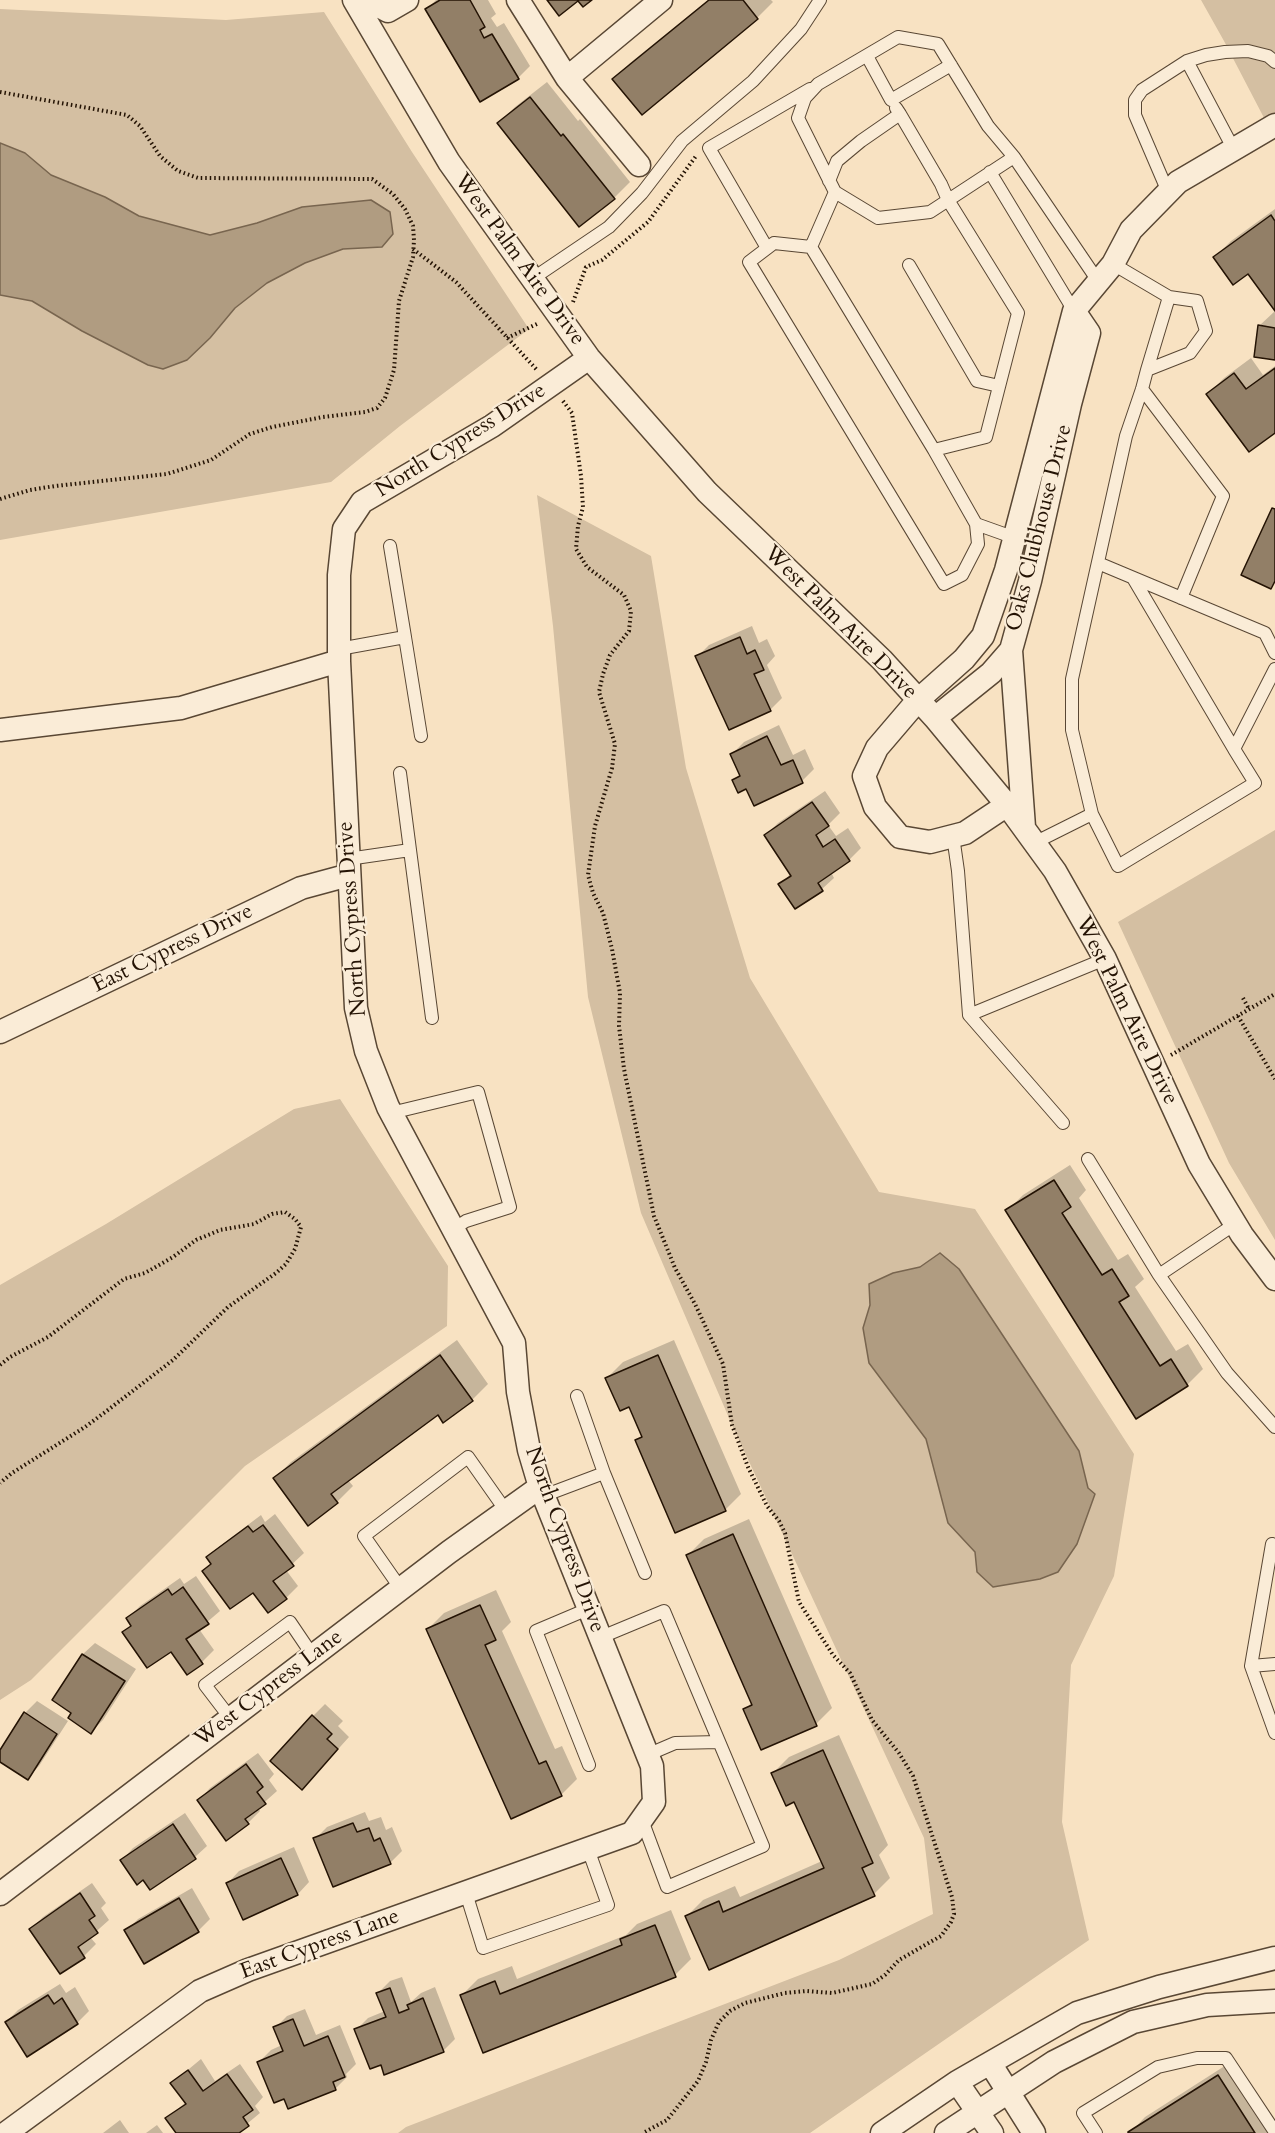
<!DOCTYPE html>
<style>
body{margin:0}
canvas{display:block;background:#f8e2c2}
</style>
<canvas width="1275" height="2133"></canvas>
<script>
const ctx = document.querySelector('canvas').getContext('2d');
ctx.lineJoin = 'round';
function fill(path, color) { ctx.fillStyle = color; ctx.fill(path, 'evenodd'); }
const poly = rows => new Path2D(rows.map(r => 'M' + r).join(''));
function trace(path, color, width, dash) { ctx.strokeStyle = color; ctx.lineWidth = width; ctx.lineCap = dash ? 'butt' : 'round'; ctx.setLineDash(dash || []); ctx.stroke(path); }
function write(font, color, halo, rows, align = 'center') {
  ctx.font = font + ' Cardo,serif'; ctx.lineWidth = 4.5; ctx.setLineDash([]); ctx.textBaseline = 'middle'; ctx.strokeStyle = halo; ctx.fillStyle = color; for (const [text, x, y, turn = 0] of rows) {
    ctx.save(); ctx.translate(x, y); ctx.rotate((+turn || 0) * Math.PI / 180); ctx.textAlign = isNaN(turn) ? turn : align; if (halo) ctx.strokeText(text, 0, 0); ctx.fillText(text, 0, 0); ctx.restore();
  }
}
const green = poly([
 [1201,0,1275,0,1275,139,1224,41],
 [0,9,226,20,324,12,412,152,529,329,400,426,331,482,0,540],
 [537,495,651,556,686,768,750,978,879,1192,975,1209,1134,1454,1114,1576,1071,1665,1062,1822,1089,1940,810,2133,398,2133,406,2127,839,1960,933,1914,924,1838,732,1425,641,1213,588,997,553,626],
 [1275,830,1275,1240,1229,1163,1118,922],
 [340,1099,448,1266,447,1326,245,1466,31,1680,0,1700,0,1285,106,1224,294,1109]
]);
const water = poly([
 [0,143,25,153,51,175,105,197,139,216,210,235,257,223,302,207,371,200,390,212,393,234,382,247,343,249,305,263,267,283,235,308,210,338,187,360,163,369,148,365,82,331,32,301,0,295,0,143],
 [940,1253,959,1269,1079,1451,1088,1488,1095,1494,1077,1544,1058,1572,1040,1579,993,1587,977,1572,975,1552,948,1523,926,1439,869,1363,863,1328,870,1305,869,1284,893,1273,920,1267,940,1253]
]);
const shadow = poly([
 [436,0,488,0,496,14,491,18,497,27,504,23,530,66,518,78,427,9],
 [708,0,771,0,773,2,757,18,614,79,630,63],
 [547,82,578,121,580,119,630,182,614,198,499,123,515,107],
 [1275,209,1275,308,1249,272,1215,257,1231,241],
 [1275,311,1275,358,1259,326],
 [1251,358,1263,375,1275,366,1275,431,1208,394,1224,378],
 [752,626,759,643,767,639,775,656,767,665,782,698,770,710,697,657,709,645],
 [779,725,793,755,805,749,814,769,802,781,754,804,746,787,734,780,741,773,732,754,744,742],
 [825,791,840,813,828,825,836,836,848,828,861,848,849,860,831,872,834,878,822,889,795,907,780,885,791,873,766,835,778,823],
 [1070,1165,1086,1190,1079,1198,1118,1260,1128,1254,1144,1279,1135,1287,1176,1351,1188,1344,1203,1369,1187,1385,1137,1417,1007,1211,1023,1195],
 [457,1340,488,1384,472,1400,444,1420,439,1413,348,1480,353,1486,337,1502,275,1478,291,1462],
 [674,1340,741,1494,725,1510,637,1441,642,1435,630,1405,607,1378,623,1362],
 [275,1514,304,1553,286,1570,298,1586,286,1598,253,1591,208,1557,220,1546,261,1515,265,1522],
 [749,1519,832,1708,816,1724,745,1710,752,1702,688,1555,704,1539],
 [196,1576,220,1611,199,1629,214,1650,202,1662,187,1673,171,1650,124,1633,132,1625,128,1618,140,1606,180,1578,184,1584],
 [496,1590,511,1622,502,1631,555,1749,562,1746,577,1779,561,1795,428,1629,444,1613],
 [95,1643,136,1669,103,1720,91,1732,73,1712,54,1699,83,1654],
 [37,1701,68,1721,39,1766,27,1778,0,1760,0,1753,25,1713],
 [325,1704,343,1721,338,1726,349,1737,314,1776,313,1716],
 [839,1735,888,1845,879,1855,890,1878,874,1894,687,1916,703,1900,735,1886,740,1897,822,1861,795,1800,773,1773,789,1757],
 [258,1753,274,1774,269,1780,277,1791,258,1808,260,1811,248,1823,227,1839,199,1800,210,1788],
 [365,1812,369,1821,381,1817,386,1830,392,1827,402,1851,390,1863,315,1839,327,1827],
 [185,1813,207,1846,195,1857,150,1888,143,1878,122,1860,133,1848],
 [294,1847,309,1882,298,1894,244,1918,228,1883,239,1871],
 [92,1883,106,1903,101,1908,109,1920,90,1937,96,1944,84,1956,31,1929,43,1917],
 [192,1888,210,1919,198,1931,126,1931,138,1919],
 [671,1910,691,1959,675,1975,484,2051,462,1995,478,1979,512,1966,517,1979,626,1935,637,1924],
 [402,1977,411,2002,421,1993,435,1987,455,2039,443,2051,381,2063,356,2030,368,2018,385,2011,378,1993,390,1981],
 [60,1984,66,1993,75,1987,89,2011,78,2022,27,2055,6,2022,18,2010],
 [305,2009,316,2035,340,2025,356,2064,346,2074,347,2077,335,2089,285,2097,259,2062,271,2050,282,2045,275,2028,287,2016],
 [201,2059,215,2081,240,2064,263,2097,255,2106,260,2113,236,2133,178,2133,167,2118,186,2102,172,2083],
 [1234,2060,1275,2123,1275,2133,1130,2133,1145,2117],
 [120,2120,129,2133,103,2133],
 [157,2125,163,2133,146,2133]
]);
const building = poly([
 [440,0,470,0,485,27,480,30,484,38,492,34,519,79,480,102,425,9,440,0],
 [547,0,592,0,583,7,578,1,559,16,547,0],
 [709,0,743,0,758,19,642,115,612,79,709,0],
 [530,97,561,136,563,134,615,199,579,227,497,123,530,97],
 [1271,215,1275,221,1275,311,1248,274,1233,285,1213,257,1271,215],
 [1258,325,1275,328,1275,360,1254,357,1258,325],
 [1275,368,1275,433,1249,452,1206,394,1234,373,1246,389,1275,368],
 [1272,508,1275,509,1275,581,1271,589,1241,575,1272,508],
 [740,637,747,654,755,650,764,670,754,674,771,711,729,730,695,656,740,637],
 [767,736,781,765,793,760,803,783,754,806,746,789,738,793,732,780,740,776,730,754,767,736],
 [812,802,829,826,816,835,823,847,835,839,850,861,818,883,823,891,795,909,778,884,791,876,764,835,812,802],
 [1054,1180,1071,1207,1062,1213,1102,1275,1112,1269,1129,1296,1119,1302,1160,1366,1171,1359,1188,1386,1136,1419,1005,1210,1054,1180],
 [440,1355,473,1401,443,1423,438,1415,331,1494,338,1503,308,1526,273,1478,440,1355],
 [658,1355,726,1511,675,1533,635,1440,642,1437,629,1407,620,1411,605,1378,658,1355],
 [263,1525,294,1566,273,1581,287,1599,268,1613,253,1593,230,1609,202,1571,211,1564,206,1557,248,1526,253,1532,263,1525],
 [733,1534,817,1726,761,1750,743,1709,752,1705,686,1555,733,1534],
 [183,1587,209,1624,186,1639,203,1664,187,1675,171,1652,147,1668,122,1632,131,1626,126,1618,168,1589,172,1595,183,1587],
 [480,1605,496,1640,485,1645,539,1764,546,1761,562,1796,511,1819,426,1629,480,1605],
 [82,1654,125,1681,91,1734,68,1718,71,1713,52,1700,82,1654],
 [24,1712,57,1734,28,1780,0,1762,0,1750,24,1712],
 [312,1715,332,1734,327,1739,338,1749,302,1790,270,1761,312,1715],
 [823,1750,873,1863,862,1868,875,1896,709,1970,685,1916,719,1901,723,1912,824,1868,794,1802,786,1806,771,1773,823,1750],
 [246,1764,263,1787,257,1792,266,1804,245,1819,249,1824,226,1841,197,1800,246,1764],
 [353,1823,357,1832,369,1828,374,1841,380,1838,391,1864,333,1887,313,1838,353,1823],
 [173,1824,196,1859,150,1890,143,1880,137,1885,120,1860,173,1824],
 [281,1858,298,1895,243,1920,226,1883,281,1858],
 [80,1893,95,1916,89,1920,98,1933,78,1947,85,1958,60,1974,29,1929,80,1893],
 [179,1898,199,1932,144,1964,124,1930,179,1898],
 [655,1925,676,1977,483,2053,460,1995,495,1981,500,1994,622,1945,620,1939,655,1925],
 [390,1988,399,2013,409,2009,407,2005,423,1998,444,2052,384,2075,381,2065,370,2069,354,2029,386,2017,376,1993,390,1988],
 [48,1995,54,2004,62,1998,78,2024,27,2057,5,2022,48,1995],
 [293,2019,304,2046,328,2036,345,2077,333,2082,336,2090,288,2109,284,2099,274,2103,257,2062,283,2051,273,2027,293,2019],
 [188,2070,203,2091,227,2074,253,2110,243,2117,249,2126,239,2133,176,2133,165,2118,186,2104,170,2083,188,2070],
 [1218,2075,1255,2133,1128,2133,1128,2132,1218,2075]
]);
const path = poly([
 [0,92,127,115,140,126,160,156,178,171,198,178,372,179,393,194,405,209,413,226,414,240,413,257,399,301,394,370,385,398,377,408,365,412,323,417,272,427,250,434,211,460,167,474,55,486,30,490,0,499],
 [413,249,456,282,537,370],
 [573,302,586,267,602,260,648,222,696,156],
 [507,338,539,323],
 [563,401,572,413,581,476,583,507,578,526,576,549,587,567,624,595,631,611,629,631,610,655,603,674,599,692,615,744,612,768,595,826,588,875,593,893,603,913,612,949,620,993,619,1026,624,1069,654,1216,675,1268,695,1304,723,1364,732,1425,748,1467,767,1506,779,1521,785,1533,799,1602,833,1655,850,1673,872,1720,899,1753,913,1776,952,1897,954,1914,951,1922,941,1936,899,1960,885,1975,872,1984,832,1993,806,1991,785,1993,745,2003,730,2011,719,2022,711,2040,706,2062,698,2081,667,2120,643,2133],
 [1243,998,1249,1009],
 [1238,1016,1275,1079],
 [1171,1055,1275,994],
 [0,1365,10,1357,48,1337,124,1279,145,1273,173,1257,196,1240,220,1230,254,1224,272,1214,285,1212,295,1219,301,1227,295,1249,286,1264,276,1273,228,1307,173,1360,104,1413,85,1427,12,1473,0,1483]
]);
const service = poly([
 [867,56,891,100,951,65],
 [1187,61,1233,148],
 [900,114,941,184,948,200,1018,313,986,437,934,450,976,524,1018,539],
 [1014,157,930,212,878,218,835,192,798,118,805,98,818,84,898,37,938,44,988,126,1014,157,1098,281],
 [990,172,1074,311],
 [829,181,837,161,861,141,900,114,896,108],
 [1168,192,1135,115,1135,100,1142,90,1187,61,1206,55,1225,52,1248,51,1268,56,1275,62],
 [811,247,774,243,749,262,944,584,962,575,978,544,976,524],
 [811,247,934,450],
 [811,247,835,192],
 [767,248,709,148,810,89],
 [909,265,977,381,999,386],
 [532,279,609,227,642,193,682,141,753,81,801,29,820,0],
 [1147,370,1169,297],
 [1142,389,1223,496,1181,598],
 [1098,563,1265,633,1275,653],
 [1133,578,1234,749],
 [405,637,421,736],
 [339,649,405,637,390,546],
 [1092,814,1118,866,1255,783,1234,749,1275,669],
 [953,836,958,871,969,1015,1063,1123],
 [1034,843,1092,814,1072,730,1072,679,1126,436,1142,389,1147,370,1190,353,1206,331,1197,301,1169,297,1113,264],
 [410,850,432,1018],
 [348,859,410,850,400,773],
 [969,1015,1105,959],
 [391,1113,478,1092,510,1207,466,1221,453,1229],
 [1088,1159,1159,1275,1235,1224],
 [1159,1275,1227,1373,1275,1427],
 [604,1473,645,1573],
 [543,1496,604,1473,577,1396],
 [1272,1544,1251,1666,1275,1664],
 [401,1589,364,1536,468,1457,506,1511],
 [588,1609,536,1631,589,1765],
 [599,1638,664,1611,763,1846,667,1887,642,1820],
 [1251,1666,1275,1733],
 [231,1719,205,1685,290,1622,313,1656],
 [647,1755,675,1743,719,1742],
 [466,1893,483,1948,608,1905,588,1849],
 [1096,2133,1083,2113,1158,2067,1197,2058,1226,2058,1275,2132]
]);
const minor = poly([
 [354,0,449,162,589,358,707,492,882,660,935,718,1007,805,1055,871,1105,959,1199,1164,1242,1235,1275,1279],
 [518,0,567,78,639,165],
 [375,4,388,11,407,0],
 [567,78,661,0],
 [1011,650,1024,827],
 [935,718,991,673,1011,650,1030,581,1070,404,1089,333,1074,311],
 [0,730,181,708,339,661],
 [1007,805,965,833,930,842,900,837,875,807,864,776,877,748,918,700,964,659,983,636,1006,570,1074,311,1113,264,1131,230,1178,182,1275,125],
 [0,1032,301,888,349,875],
 [0,1894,449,1552,540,1487],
 [990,2063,1034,2133],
 [957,2082,992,2133],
 [6,2133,200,1991,248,1970,632,1833,654,1802,652,1766,540,1487,529,1450,518,1392,514,1343,388,1107,366,1051,356,1008,339,661,339,575,344,529,362,502,492,426,589,358],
 [882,2133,957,2082,1077,2013,1159,1987,1275,1958],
 [946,2133,1054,2062,1133,2022,1207,2005,1275,2001]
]);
const streetNames = [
 ["West Palm Aire Drive",519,260,54],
 ["North Cypress Drive",461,441,-32],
 ["Oaks Clubhouse Drive",1040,528,-76],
 ["West Palm Aire Drive",840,623,45],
 ["North Cypress Drive",353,919,-94],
 ["East Cypress Drive",173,949,-26],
 ["West Palm Aire Drive",1126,1011,64],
 ["North Cypress Drive",564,1540,70],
 ["West Cypress Lane",269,1689,-37],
 ["East Cypress Lane",320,1945,-20]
];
fill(green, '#d4bfa2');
fill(water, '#b09c81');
trace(water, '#78654f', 1.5);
fill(shadow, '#0003');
fill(building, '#927f67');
trace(building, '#241304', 1.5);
trace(service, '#594734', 14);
trace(minor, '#594734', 25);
trace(path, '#241304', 4, [1.5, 3]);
trace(service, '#faecd7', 12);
trace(minor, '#faecd7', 22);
write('22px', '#241304', '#faecd7', streetNames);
</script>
